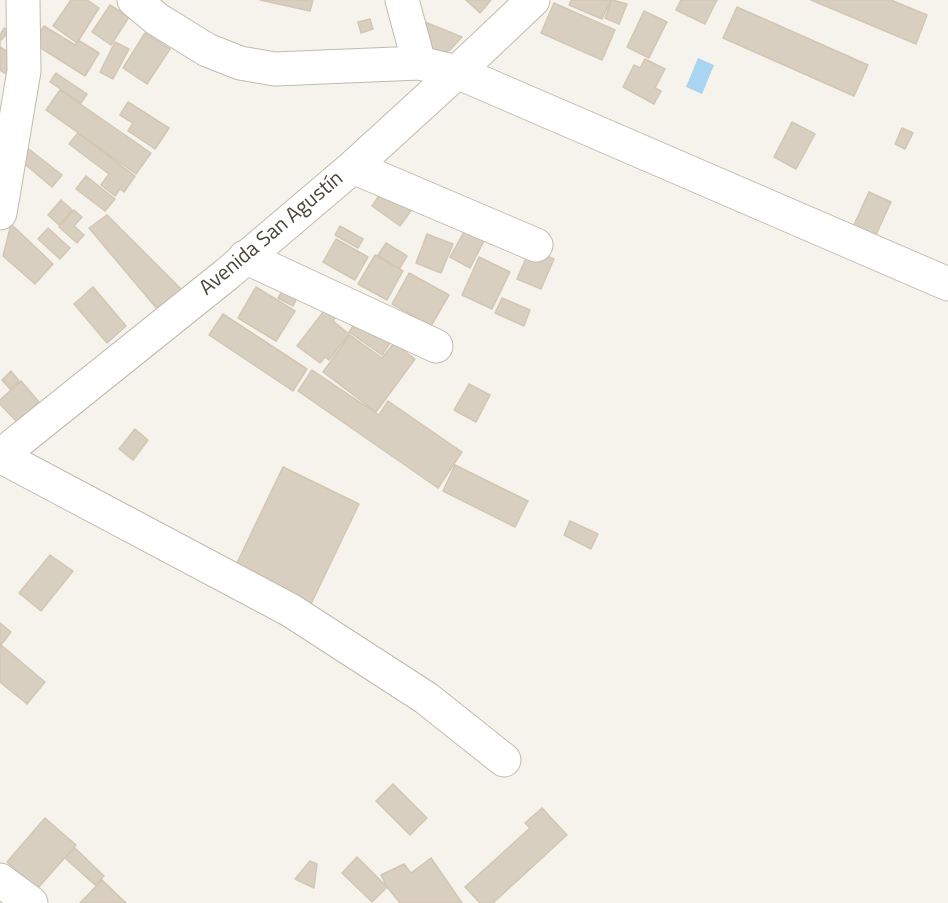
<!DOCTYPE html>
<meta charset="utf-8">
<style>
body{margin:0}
canvas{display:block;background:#f6f3ec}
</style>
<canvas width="948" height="903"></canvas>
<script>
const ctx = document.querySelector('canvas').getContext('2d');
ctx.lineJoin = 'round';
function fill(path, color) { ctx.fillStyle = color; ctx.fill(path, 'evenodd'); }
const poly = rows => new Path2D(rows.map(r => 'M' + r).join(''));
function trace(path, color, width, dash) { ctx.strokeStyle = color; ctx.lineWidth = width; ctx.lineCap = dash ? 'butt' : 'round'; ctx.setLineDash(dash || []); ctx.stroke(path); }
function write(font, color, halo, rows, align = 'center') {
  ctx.font = font + ' "Titillium Web",sans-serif'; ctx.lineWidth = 5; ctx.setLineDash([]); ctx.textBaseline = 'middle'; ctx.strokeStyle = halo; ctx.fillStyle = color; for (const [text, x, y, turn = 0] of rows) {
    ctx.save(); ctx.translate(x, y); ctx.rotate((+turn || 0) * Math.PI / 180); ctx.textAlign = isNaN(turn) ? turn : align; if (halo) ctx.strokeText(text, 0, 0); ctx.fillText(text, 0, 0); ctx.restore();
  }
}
const water = poly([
 [698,58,714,65,702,94,686,87]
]);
const building = poly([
 [71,0,87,0,99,8,77,43,53,26,71,0],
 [260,0,313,0,310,11,260,0],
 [466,0,491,0,480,13,466,0],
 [571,0,611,0,602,19,569,5,571,0],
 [612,0,627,4,619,24,605,18,612,0],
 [681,0,717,0,705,24,676,10,681,0],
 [811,0,891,0,927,15,916,44,811,0],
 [554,3,615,30,602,60,541,33,554,3],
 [110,5,129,17,111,45,92,32,110,5],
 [737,7,868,65,854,96,723,38,737,7],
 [644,11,667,22,649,58,627,47,644,11],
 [370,19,373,29,361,33,358,22,370,19],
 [425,22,462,37,450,50,443,53,433,51,425,22],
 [44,26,75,45,78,40,99,53,85,76,33,43,44,26],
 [4,28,14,35,11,54,0,47,0,35,4,28],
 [8,33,11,77,0,70,0,41,8,33],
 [145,33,170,49,147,84,123,68,145,33],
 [115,42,129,49,113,79,100,72,115,42],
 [645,59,665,69,655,88,661,91,654,104,623,87,634,65,640,68,645,59],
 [56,73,87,94,81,103,50,82,56,73],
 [60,90,151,153,136,174,46,110,60,90],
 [128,102,169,128,155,149,128,131,133,123,120,115,128,102],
 [792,122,815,134,796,169,774,157,792,122],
 [902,128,913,133,905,149,895,144,902,128],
 [78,133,135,176,124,192,120,189,115,196,101,185,109,174,69,144,78,133],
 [25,146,62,175,52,187,20,160,25,146],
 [86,176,115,199,105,211,76,189,86,176],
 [383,190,412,209,400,226,372,206,383,190],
 [869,192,891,202,874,239,852,229,869,192],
 [61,200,72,210,59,225,48,215,61,200],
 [74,210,82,217,74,226,84,235,77,243,59,227,74,210],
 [107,215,182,290,158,310,89,228,107,215],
 [11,224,53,264,35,284,3,256,11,224],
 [340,226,363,239,358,248,335,235,340,226],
 [48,228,70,248,60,259,38,239,48,228],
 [465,230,484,241,470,268,450,257,465,230],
 [427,234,453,244,441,273,416,263,427,234],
 [336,239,368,257,355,280,323,262,336,239],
 [386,243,407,256,399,269,378,255,386,243],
 [530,249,554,259,541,289,517,279,530,249],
 [375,255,403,271,387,300,358,284,375,255],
 [479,257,510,272,492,309,462,295,479,257],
 [409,273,449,295,431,326,392,304,409,273],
 [288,281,302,289,293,306,278,298,288,281],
 [93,287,126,326,107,343,74,304,93,287],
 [256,287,295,311,276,341,238,318,256,287],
 [502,298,530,310,524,326,495,313,502,298],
 [327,307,337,315,333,321,349,334,329,360,325,357,320,363,297,346,327,307],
 [223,314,307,369,293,391,209,335,223,314],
 [359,318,392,340,382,355,349,332,359,318],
 [350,335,382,358,394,343,415,359,376,412,323,372,350,335],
 [312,370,379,415,388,401,462,452,438,488,298,391,312,370],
 [11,371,19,381,10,389,2,380,11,371],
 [21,381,39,402,17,422,0,404,0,400,21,381],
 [469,384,490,395,476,422,454,410,469,384],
 [135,429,148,440,133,460,119,449,135,429],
 [455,465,528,501,515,527,443,491,455,465],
 [283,467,359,504,310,606,234,569,283,467],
 [570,521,598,534,591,549,564,535,570,521],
 [50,555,73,571,41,611,19,593,50,555],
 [0,623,11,632,1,645,45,682,27,704,0,682,0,623],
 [393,784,427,818,410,835,376,801,393,784],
 [542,808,567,835,493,903,480,903,465,887,530,828,525,823,542,808],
 [45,818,76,845,37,889,7,862,45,818],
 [75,848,104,876,95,885,65,858,75,848],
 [357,857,387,887,372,902,342,873,357,857],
 [431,858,462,903,400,903,387,887,381,875,404,864,411,873,431,858],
 [310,861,317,864,314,888,295,879,310,861],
 [102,880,126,903,80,903,102,880]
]);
const minor = poly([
 [134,0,157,19,207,50,240,63,275,69,419,63,457,72,948,284],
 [402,0,419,63],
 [353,167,536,245],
 [0,213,24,71,23,0],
 [245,257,436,346],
 [0,456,227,274,353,167,457,72,533,0],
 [0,456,290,610,426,698,504,760],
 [0,880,31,903]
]);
const streetNames = [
 ["Avenida San Agustín",272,234,-40]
];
fill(water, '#a9d4f2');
fill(building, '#d8cfc1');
trace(building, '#d3c7b4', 1.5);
trace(minor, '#c2bbae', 35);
trace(minor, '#fff', 33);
write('21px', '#4b4439', '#fff', streetNames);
</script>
